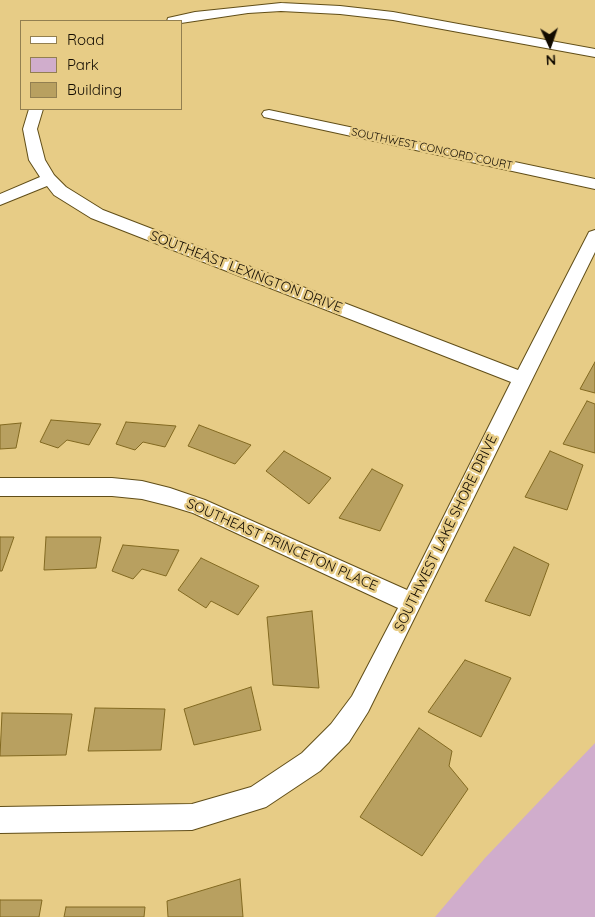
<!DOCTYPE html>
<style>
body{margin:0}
#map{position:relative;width:595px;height:917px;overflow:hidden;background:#e7cc86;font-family:Quicksand,sans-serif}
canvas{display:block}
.legend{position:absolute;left:20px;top:20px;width:162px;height:90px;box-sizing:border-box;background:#e7cc86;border:1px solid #927f50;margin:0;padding:6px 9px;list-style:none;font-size:15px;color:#120b00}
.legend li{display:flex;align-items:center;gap:10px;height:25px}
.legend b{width:25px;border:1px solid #927f50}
.north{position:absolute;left:525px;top:20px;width:50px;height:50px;-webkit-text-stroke:4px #e7cc86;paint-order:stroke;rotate:177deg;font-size:14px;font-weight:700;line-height:20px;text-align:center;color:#120b00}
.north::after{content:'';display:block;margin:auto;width:18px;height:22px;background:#120b00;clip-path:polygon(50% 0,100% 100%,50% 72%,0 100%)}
</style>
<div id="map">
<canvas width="595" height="917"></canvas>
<ul class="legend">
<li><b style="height:6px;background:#fff"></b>Road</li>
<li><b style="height:14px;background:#d0adcc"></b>Park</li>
<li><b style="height:14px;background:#b8a060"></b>Building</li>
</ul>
<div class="north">N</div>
</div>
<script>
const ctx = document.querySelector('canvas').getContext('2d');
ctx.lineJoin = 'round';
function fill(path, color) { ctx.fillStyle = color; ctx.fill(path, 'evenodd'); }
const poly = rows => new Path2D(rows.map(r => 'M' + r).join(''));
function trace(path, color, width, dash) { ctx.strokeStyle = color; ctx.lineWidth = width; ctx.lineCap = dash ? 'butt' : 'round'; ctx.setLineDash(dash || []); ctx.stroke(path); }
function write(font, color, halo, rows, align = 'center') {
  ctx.font = font + ' Quicksand,sans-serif'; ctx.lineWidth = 5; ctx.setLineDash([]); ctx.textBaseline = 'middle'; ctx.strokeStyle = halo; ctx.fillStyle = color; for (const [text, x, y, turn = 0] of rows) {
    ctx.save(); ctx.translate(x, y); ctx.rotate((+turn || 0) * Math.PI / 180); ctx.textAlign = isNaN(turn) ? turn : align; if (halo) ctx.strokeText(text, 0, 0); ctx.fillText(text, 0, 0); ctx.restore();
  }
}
const green = poly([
 [595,743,595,917,435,917,485,858]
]);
const building = poly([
 [595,362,595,393,580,389,595,362],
 [587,401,595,404,595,453,563,444,587,401],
 [51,420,101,424,89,445,67,440,58,448,40,442,51,420],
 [126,422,176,426,165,447,143,442,135,450,116,444,126,422],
 [21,423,16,448,0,449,0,425,21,423],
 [199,425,251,445,235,464,188,446,199,425],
 [284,451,331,478,309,504,266,471,284,451],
 [550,451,583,465,567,510,525,497,550,451],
 [372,469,403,485,380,531,339,518,372,469],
 [0,537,14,537,2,571,0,571,0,537],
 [46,537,101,537,96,568,44,570,46,537],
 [123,545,179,550,166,576,142,569,133,579,112,571,123,545],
 [514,547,549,564,530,616,485,601,514,547],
 [201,558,259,586,238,615,211,601,206,608,178,590,201,558],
 [312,611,319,688,273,685,267,617,312,611],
 [465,660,511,678,481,737,428,712,465,660],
 [251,687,261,730,194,745,184,709,251,687],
 [95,708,165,709,161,750,88,751,95,708],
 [2,713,72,714,66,755,0,756,2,713],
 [419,728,452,751,449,766,468,789,422,856,360,817,419,728],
 [240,879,243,917,168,917,167,901,240,879],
 [0,900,42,900,39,917,0,917,0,900],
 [66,907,145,907,144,917,64,917,66,907]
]);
const street = poly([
 [281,3,340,6,393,12,595,49,595,57,393,20,340,14,281,11,248,13,181,23,181,21,167,21,168,18,195,12,281,3],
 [29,109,43,109,37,129,45,160,54,175,66,187,103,210,518,370,587,236,589,232,595,230,595,252,368,712,349,742,320,771,266,807,192,830,0,833,0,807,192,804,251,787,302,753,331,724,352,696,398,608,193,513,170,506,142,499,112,496,0,496,0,478,112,478,142,481,170,488,205,500,407,590,511,382,91,218,54,195,47,186,0,205,0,194,40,177,29,160,23,129,29,109],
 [269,110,595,179,595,189,264,117,262,114,264,111,269,110]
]);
const farStreetnames = [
 ["SOUTHWEST CONCORD COURT",432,149,12]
];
const streetNames = [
 ["SOUTHEAST LEXINGTON DRIVE",246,272,21],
 ["SOUTHWEST LAKE SHORE DRIVE",446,533,-64],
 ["SOUTHEAST PRINCETON PLACE",282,545,24]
];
fill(green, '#d0adcc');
fill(building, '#b8a060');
trace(building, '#826921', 1);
trace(street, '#614e18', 2);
fill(street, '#fff');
write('11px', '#120b00', '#e7cc86', farStreetnames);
write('14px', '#120b00', '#e7cc86', streetNames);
</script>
